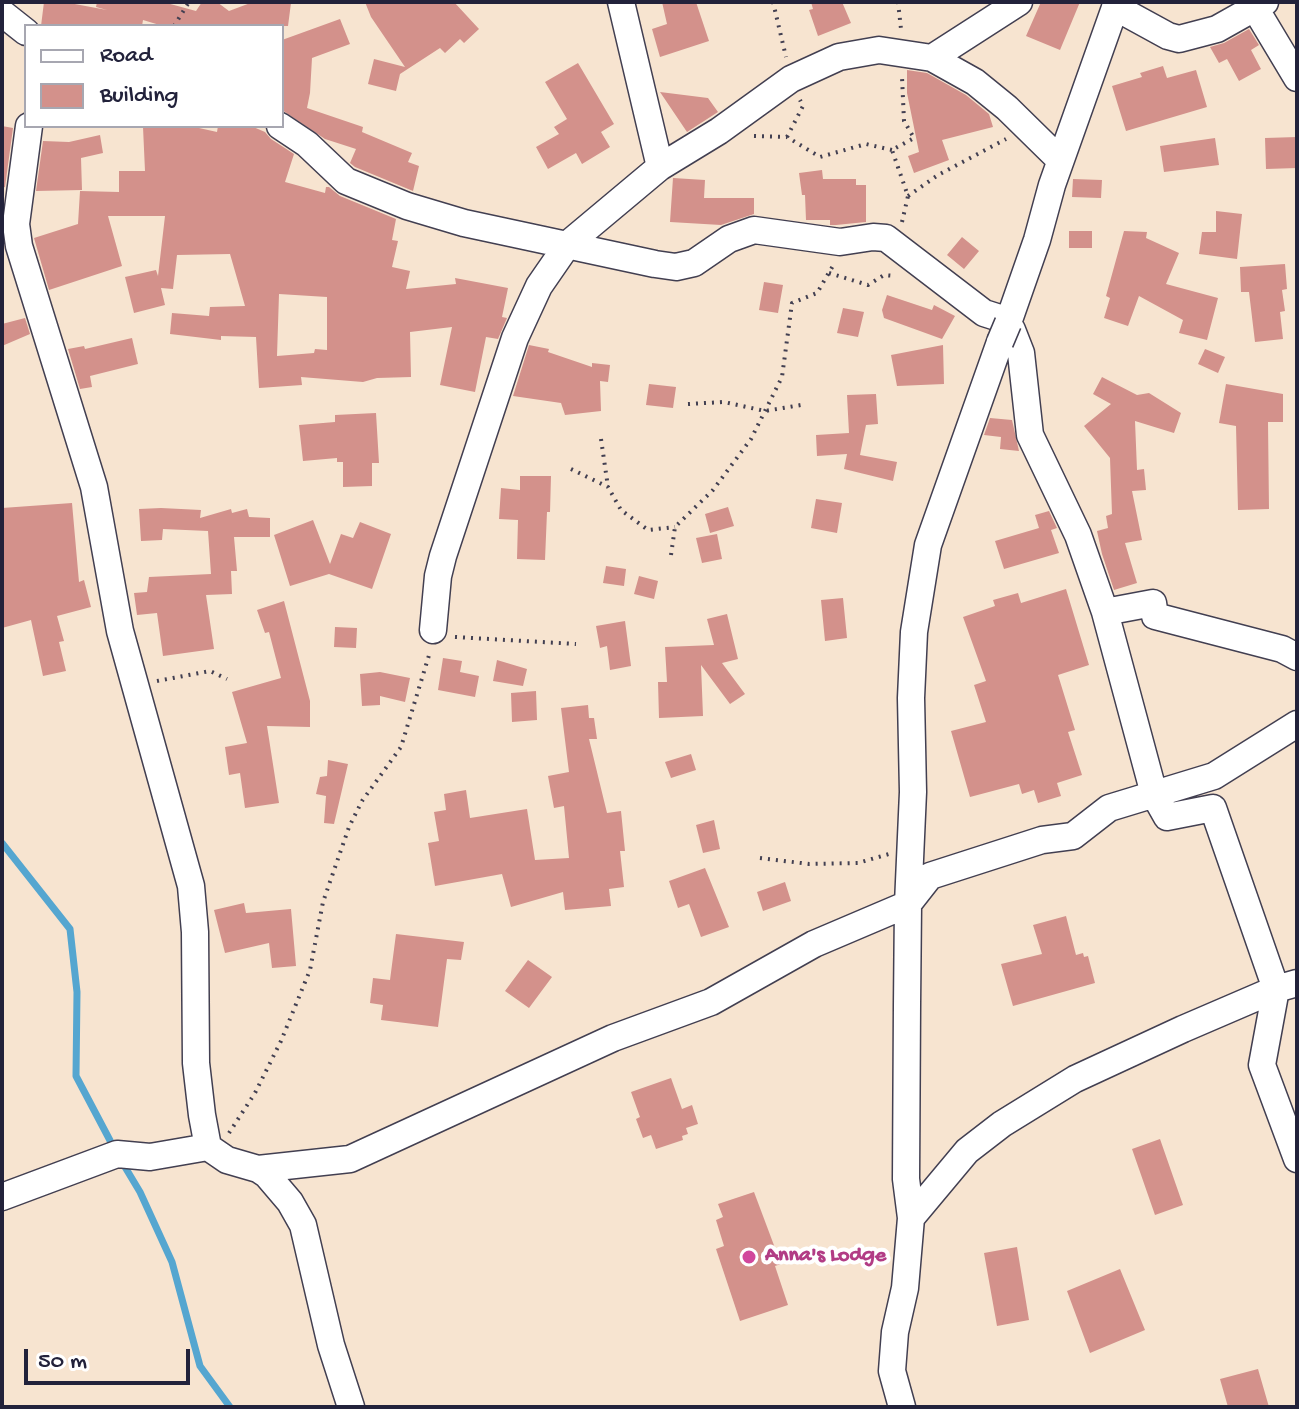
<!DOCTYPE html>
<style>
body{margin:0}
#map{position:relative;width:1299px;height:1409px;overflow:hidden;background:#f7e4d0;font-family:"Gochi Hand",sans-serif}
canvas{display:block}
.frame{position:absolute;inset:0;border:4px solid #22223b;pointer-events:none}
.legend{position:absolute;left:24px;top:24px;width:260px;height:104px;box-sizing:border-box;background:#fff;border:2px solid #a7a7b1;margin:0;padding:10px 14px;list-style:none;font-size:24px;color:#22223b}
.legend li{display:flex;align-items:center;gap:16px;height:40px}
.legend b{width:40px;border:2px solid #a7a7b1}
.scale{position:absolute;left:24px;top:1349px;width:166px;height:36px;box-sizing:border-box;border:4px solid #22223b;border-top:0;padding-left:10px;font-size:24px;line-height:28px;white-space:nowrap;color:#22223b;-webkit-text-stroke:6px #fff;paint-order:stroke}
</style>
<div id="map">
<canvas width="1299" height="1409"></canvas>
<div class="frame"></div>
<ul class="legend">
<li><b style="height:10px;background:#fff"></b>Road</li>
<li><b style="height:22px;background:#d3918b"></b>Building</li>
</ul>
<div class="scale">50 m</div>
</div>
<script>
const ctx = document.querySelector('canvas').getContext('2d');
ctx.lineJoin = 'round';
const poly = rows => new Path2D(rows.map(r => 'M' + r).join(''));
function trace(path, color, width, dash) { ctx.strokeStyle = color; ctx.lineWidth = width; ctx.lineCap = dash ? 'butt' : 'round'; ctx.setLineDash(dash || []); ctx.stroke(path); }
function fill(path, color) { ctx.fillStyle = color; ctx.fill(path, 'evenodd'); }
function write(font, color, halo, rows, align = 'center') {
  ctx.font = font + ' "Gochi Hand",sans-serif'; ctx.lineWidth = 8; ctx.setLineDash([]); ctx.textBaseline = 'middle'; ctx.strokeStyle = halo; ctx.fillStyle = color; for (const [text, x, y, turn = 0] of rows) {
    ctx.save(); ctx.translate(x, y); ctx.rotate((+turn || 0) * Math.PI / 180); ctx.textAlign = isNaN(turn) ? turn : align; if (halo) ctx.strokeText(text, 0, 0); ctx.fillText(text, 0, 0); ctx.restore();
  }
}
const stream = poly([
 [2,843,70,929,77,992,76,1076,114,1148],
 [122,1162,140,1192,172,1262,200,1366,230,1407]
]);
const building = poly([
 [44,2,64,2,107,10,96,7,97,2,163,2,196,11,202,2,217,2,229,11,253,2,291,3,288,26,163,26,143,20,142,26,41,26],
 [365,2,454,2,479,29,464,43,460,39,445,53,440,48,400,74,396,91,368,84,374,59,405,67,371,17],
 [662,2,696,2,709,41,660,57,652,29,667,24],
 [811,2,842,2,851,23,818,36,809,10,813,9],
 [1041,2,1080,2,1060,50,1026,36],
 [340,19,350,44,312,58,310,93,307,108,363,127,362,132,412,153,408,162,419,166,413,191,355,167,350,163,356,149,325,139,282,110,282,40],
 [1249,29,1259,45,1251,50,1261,69,1239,81,1227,59,1219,63,1210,47,1224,43],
 [578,63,614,124,601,132,610,147,582,164,576,153,548,169,536,147,559,134,554,127,567,119,545,82],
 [1163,66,1167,78,1196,70,1207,107,1126,131,1112,86,1142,77,1140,73],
 [907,70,927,73,966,95,989,114,993,127,942,140,949,160,914,173,908,156,919,152,907,93],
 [660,92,708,98,718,112,687,132],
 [2,126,13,128,5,187,2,188],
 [190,126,217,132,218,126,251,126,265,132,271,139,294,154,285,182,325,193,326,187,329,187,340,196,396,219,392,240,398,241,392,267,410,271,406,289,456,284,455,278,508,288,502,317,507,318,498,339,486,337,475,392,440,385,452,327,410,332,411,377,377,378,363,382,301,377,302,385,259,388,256,337,221,336,221,340,170,334,172,313,209,316,210,307,245,306,230,254,177,255,173,289,161,288,165,305,134,313,125,277,156,270,158,276,165,216,108,216,122,266,49,290,34,238,78,224,80,191,119,192,119,171,145,171,143,127],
 [279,294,327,297,327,350,315,349,314,353,277,356],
 [100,135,103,153,81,158,82,190,36,191,43,141,69,142],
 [1297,137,1297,168,1266,169,1265,138],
 [1215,138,1219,165,1164,172,1160,146],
 [822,170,823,179,856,179,856,185,866,185,866,222,836,225,830,225,830,220,806,220,805,195,802,195,799,173],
 [673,178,705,180,704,198,754,198,754,214,721,225,670,222],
 [1073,179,1102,180,1101,198,1072,197],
 [1216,211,1242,214,1237,259,1199,254,1202,232,1216,232],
 [1069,231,1092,231,1092,248,1069,248],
 [1124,231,1147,232,1146,238,1179,253,1166,284,1218,298,1207,340,1179,333,1183,320,1139,296,1128,326,1104,318,1110,298,1106,296],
 [962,237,979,251,964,269,947,255],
 [1285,264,1287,289,1282,290,1285,311,1280,312,1283,339,1255,342,1249,292,1241,292,1240,267],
 [764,282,783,285,778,313,759,310],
 [887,295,932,310,934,305,955,316,942,339,884,318,882,310],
 [843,308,864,312,858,337,837,333],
 [25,318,30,334,2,346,2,324],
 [132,338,138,364,90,376,92,387,80,389,68,349,84,346,85,349],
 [529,345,549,349,548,352,592,367,592,363,610,365,608,382,600,381,601,411,565,415,561,403,513,396],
 [943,345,944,384,897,386,891,355],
 [1205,349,1225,357,1218,373,1198,364],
 [1102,377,1137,395,1149,393,1181,413,1174,433,1135,421,1137,470,1144,469,1146,490,1132,491,1142,540,1125,543,1137,583,1114,590,1102,554,1097,531,1108,528,1106,516,1112,514,1110,458,1084,426,1111,404,1093,394],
 [649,384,676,387,673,408,646,405],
 [1226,384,1283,394,1283,422,1268,422,1269,509,1238,510,1236,426,1219,423],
 [876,394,878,424,866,425,860,455,897,462,893,481,844,469,847,454,817,456,816,435,849,433,847,395],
 [376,413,379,463,372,463,372,486,343,487,343,462,337,462,337,458,303,461,299,425,335,422,335,415],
 [990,418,1012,420,1019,451,1000,449,1001,437,984,435],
 [520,476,551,476,550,512,547,512,545,560,517,559,518,520,499,519,501,488,520,490],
 [816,499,842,503,837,533,811,528],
 [72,503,79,582,84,580,91,607,57,616,64,641,59,642,66,671,43,676,31,620,2,628,2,508],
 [728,507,734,526,710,533,705,514],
 [161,508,201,510,200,518,231,509,232,513,247,509,249,517,270,518,270,537,234,537,237,571,231,571,232,594,206,595,214,649,163,656,157,613,137,615,134,593,147,592,149,577,211,574,208,531,163,529,162,540,141,541,139,509],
 [1049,511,1057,528,1051,530,1059,553,1004,569,995,541,1039,528,1035,515],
 [313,520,330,564,341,534,353,538,360,522,391,534,372,589,329,574,290,586,274,535],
 [717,534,722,559,702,563,696,538],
 [606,566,626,569,624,586,603,583],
 [639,576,658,581,654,599,634,594],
 [1066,589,1089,665,1058,675,1075,730,1068,732,1082,775,1057,783,1061,796,1038,803,1034,790,1022,794,1019,784,970,797,951,731,986,722,974,685,986,681,963,617,995,606,993,600,1018,593,1021,603],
 [843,598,847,638,825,641,821,600],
 [284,601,310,701,310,727,267,726,279,803,245,808,240,773,229,775,225,747,247,743,232,692,281,678,269,632,265,633,257,610],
 [727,614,738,659,722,663,745,694,730,704,701,665,703,716,659,718,658,682,667,682,665,647,714,645,707,619],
 [625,621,631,666,610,670,607,646,600,648,596,626],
 [335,627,357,628,356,648,334,647],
 [443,658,462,661,460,672,479,676,475,697,438,690],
 [497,660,527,669,523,686,493,681],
 [380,672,410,678,405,702,380,696,380,705,362,706,360,674],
 [536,691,537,720,512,722,511,693],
 [588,705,589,718,594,718,597,739,589,739,607,813,621,811,625,851,620,851,624,887,609,889,611,906,565,910,563,892,511,907,502,874,435,886,428,843,439,841,434,812,446,810,444,794,466,790,470,818,527,809,535,860,569,858,564,806,554,808,548,776,569,772,561,708],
 [691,754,696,770,671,778,665,762],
 [328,760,348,764,334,824,324,823,326,796,316,794,320,777,327,776],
 [714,820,720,849,703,853,696,825],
 [705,868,729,927,701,937,689,904,678,908,669,881],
 [785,882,791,901,763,911,757,892],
 [244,903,246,913,291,909,296,966,272,968,269,943,225,953,214,910],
 [1066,916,1076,955,1083,953,1084,957,1088,956,1095,983,1013,1006,1001,964,1042,954,1033,925],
 [396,934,464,942,461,960,447,959,438,1027,381,1020,383,1005,370,1003,373,978,390,980],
 [528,960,552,977,529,1008,505,991],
 [671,1078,682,1109,692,1105,698,1124,686,1128,688,1134,682,1136,683,1140,656,1149,651,1135,643,1138,636,1119,640,1117,631,1092],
 [1160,1139,1183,1205,1155,1215,1132,1149],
 [754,1192,781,1264,775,1266,788,1305,740,1321,716,1249,724,1246,716,1220,723,1217,718,1204],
 [1017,1247,1029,1320,997,1326,984,1253],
 [1120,1269,1145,1330,1090,1353,1067,1291],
 [1258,1369,1269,1407,1228,1407,1220,1379]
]);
const path = poly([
 [773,2,786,57],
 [898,2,901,29],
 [174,26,189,2],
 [754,136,787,137,820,157,866,144,892,150],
 [787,137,803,106,800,100],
 [908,196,938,175,1006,139],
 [902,222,908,196,892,150,914,138,904,121,902,77],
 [829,273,868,285,884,275,895,276],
 [688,404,724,402,765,411,801,405],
 [601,439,608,487],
 [571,469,608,487,621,510,648,530,675,527],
 [671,555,675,527,713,490,751,439,782,377,792,303,817,293,834,264],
 [455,637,576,644],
 [157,681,210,671,227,679],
 [760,858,809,864,858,863,889,854],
 [229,1133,255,1093,281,1041,310,970,323,902,349,827,362,801,401,747,430,652]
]);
const minor = poly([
 [621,2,660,167],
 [1115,7,1168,36,1179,39,1217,29,1265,2],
 [1255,8,1297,78],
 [2,13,26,32],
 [932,58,1019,2],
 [29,126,16,224,19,246,94,487,120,631,191,886,195,932,196,1063,202,1115,208,1147,227,1160,258,1169,350,1159,613,1038,711,1002,814,944,908,904,930,876,1042,840,1073,836,1109,808,1214,776,1297,724],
 [280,126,307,144,346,181,407,206,464,223,655,264,676,267,694,263,729,239,754,230,840,242,873,237,886,238,984,313,1009,321,1004,321,1012,330,1021,353,1030,435,1078,535,1105,612,1154,794,1167,817,1213,808,1276,989,1262,1065,1297,1159],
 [1008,323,1037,240,1052,185,1117,2],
 [1105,612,1153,603,1155,616,1282,649,1297,657],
 [433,630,438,576,443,556,515,338,539,286,568,244,660,167,719,131,791,79,839,57,879,50,932,58,975,82,1007,108,1060,160],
 [258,1169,267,1175,290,1202,303,1225,331,1345,351,1407],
 [2,1197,117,1154,150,1157,208,1147],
 [911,1218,967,1151,1002,1124,1075,1079,1183,1029,1276,989,1297,983],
 [902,1407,892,1371,895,1332,905,1288,911,1218,906,1179,907,1005,908,904,913,792,911,698,914,632,928,545,1000,342]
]);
const minorBridge = poly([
 [1000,342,1008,323]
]);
const markers = [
 [749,1257,8,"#d1479c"]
];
const hotelNames = [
 ["Anna's Lodge",765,1257]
];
trace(stream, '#55a6d0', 7);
fill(building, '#d3918b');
trace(minor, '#423f51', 29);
trace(path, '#423f51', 4, [2, 6]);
trace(minor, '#fff', 26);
trace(minorBridge, '#423f51', 29, []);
trace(minorBridge, '#fff', 26);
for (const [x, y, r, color] of markers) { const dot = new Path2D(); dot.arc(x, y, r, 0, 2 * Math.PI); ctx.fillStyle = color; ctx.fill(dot); trace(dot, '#fff', 3); }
write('bold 22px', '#b23c85', '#fff', hotelNames, 'left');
</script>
